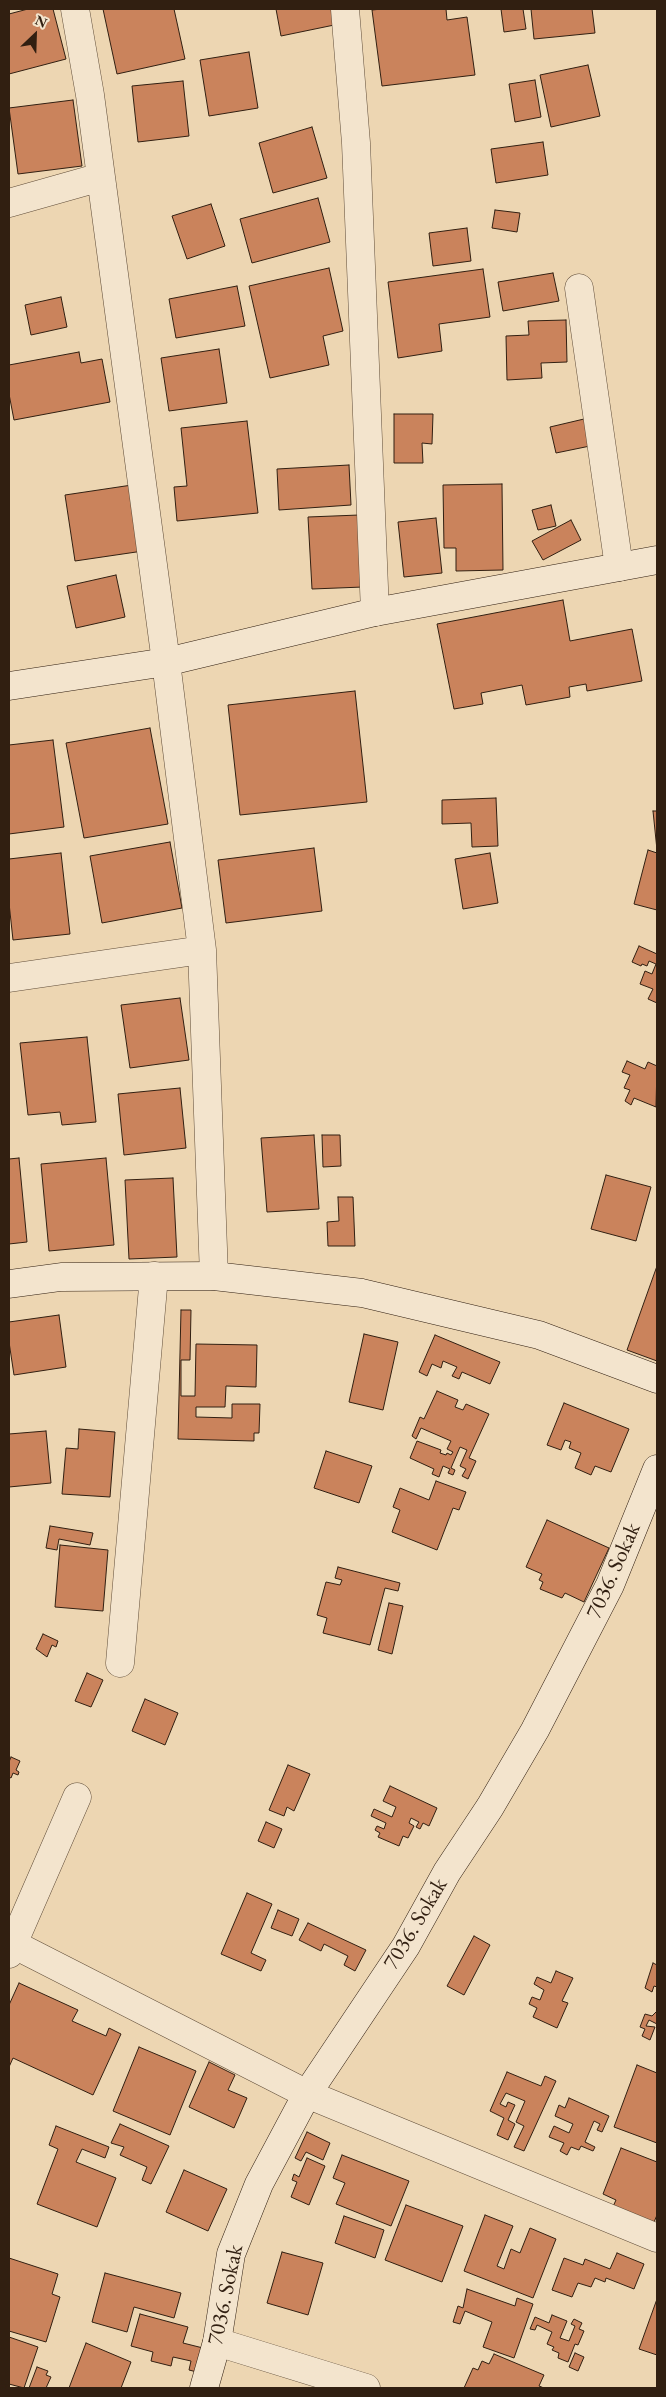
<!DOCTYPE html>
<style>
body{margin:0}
#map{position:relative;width:666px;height:2397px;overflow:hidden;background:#edd6b2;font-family:"EB Garamond",serif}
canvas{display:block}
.frame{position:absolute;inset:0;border:10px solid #311f11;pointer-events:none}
.north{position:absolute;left:10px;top:10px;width:50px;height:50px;-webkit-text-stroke:4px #f3e4cd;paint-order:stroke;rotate:24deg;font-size:14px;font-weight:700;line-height:20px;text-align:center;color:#311f11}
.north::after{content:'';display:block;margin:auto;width:18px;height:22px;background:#311f11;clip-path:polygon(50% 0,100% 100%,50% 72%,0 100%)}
</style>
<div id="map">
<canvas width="666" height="2397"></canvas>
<div class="frame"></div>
<div class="north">N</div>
</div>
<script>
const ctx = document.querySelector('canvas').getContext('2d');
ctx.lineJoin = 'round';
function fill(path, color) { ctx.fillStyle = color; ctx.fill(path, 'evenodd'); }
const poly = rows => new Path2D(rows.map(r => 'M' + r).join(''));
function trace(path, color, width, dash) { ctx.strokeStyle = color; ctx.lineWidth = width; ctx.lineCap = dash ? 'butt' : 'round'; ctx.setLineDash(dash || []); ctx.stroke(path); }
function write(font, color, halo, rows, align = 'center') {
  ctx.font = font + ' "EB Garamond",serif'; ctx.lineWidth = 4; ctx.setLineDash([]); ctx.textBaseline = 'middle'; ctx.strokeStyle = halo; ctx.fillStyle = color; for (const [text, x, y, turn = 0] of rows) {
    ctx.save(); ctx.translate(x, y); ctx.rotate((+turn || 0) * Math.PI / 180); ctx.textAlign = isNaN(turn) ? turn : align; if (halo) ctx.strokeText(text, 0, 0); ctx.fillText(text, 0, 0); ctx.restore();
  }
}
const building = poly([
 [28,9,53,9,66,59,9,74,9,14,28,9],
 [103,9,174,9,185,59,117,74,103,9],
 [276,9,336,9,339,24,281,36,276,9],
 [382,9,446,9,447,20,467,17,475,75,382,86,372,10,382,9],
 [501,9,523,9,526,29,504,32,501,9],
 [531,9,592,9,595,33,534,39,531,9],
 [249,52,258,108,209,116,200,60,249,52],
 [588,65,600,116,551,127,540,75,588,65],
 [535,80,541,117,515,122,509,84,535,80],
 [183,81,189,136,138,142,132,86,183,81],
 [73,100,82,166,18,174,9,108,73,100],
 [312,127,327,178,273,193,259,143,312,127],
 [543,142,548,175,496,183,491,149,543,142],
 [318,198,330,242,252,263,240,219,318,198],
 [211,204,225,246,187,259,172,216,211,204],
 [495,210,520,213,517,232,492,228,495,210],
 [467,228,471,261,433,266,429,233,467,228],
 [329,268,343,331,323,336,329,365,270,378,249,286,329,268],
 [483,269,490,317,439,324,442,351,398,358,388,282,483,269],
 [553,273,559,301,503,311,498,282,553,273],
 [237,286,245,326,176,338,169,299,237,286],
 [61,297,67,327,31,335,25,305,61,297],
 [566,320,567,362,541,363,542,378,507,380,506,336,529,335,528,321,566,320],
 [219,349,227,403,169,411,161,358,219,349],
 [79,352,81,363,102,359,110,402,14,420,9,394,9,365,79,352],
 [394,414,433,414,432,444,422,443,423,463,394,463,394,414],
 [584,419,590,446,556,453,550,427,584,419],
 [247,421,258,513,177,521,174,487,187,486,181,428,247,421],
 [349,465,351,505,279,510,277,469,349,465],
 [502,484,503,570,456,571,456,548,444,548,443,485,502,484],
 [132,485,143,551,75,561,65,495,132,485],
 [551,505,556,526,538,530,532,510,551,505],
 [359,515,363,587,312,589,308,517,359,515],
 [436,518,442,573,404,577,398,522,436,518],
 [571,520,581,540,543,560,532,541,571,520],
 [116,575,125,617,76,628,67,586,116,575],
 [563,600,570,641,632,629,642,681,587,691,586,684,569,687,570,697,526,705,522,685,481,693,483,704,454,709,437,624,563,600],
 [355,691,367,802,240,815,228,705,355,691],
 [150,728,168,824,84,838,66,743,150,728],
 [53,740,64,827,9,834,9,745,53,740],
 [496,798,498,846,472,847,471,823,442,824,442,800,496,798],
 [653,811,657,811,657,850,653,811],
 [170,842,182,908,102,923,90,856,170,842],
 [314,848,322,911,226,923,218,860,314,848],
 [648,850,657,853,657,910,634,904,648,850],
 [61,853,70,934,13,940,9,903,9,859,61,853],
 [490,853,498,903,463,909,455,859,490,853],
 [639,946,657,954,657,1003,648,999,653,989,640,984,645,971,652,974,656,964,649,961,647,966,642,964,641,966,632,962,639,946],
 [180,998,189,1060,130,1068,121,1005,180,998],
 [87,1037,96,1122,62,1125,60,1112,28,1115,20,1043,87,1037],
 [627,1061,645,1069,648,1062,657,1066,656,1107,634,1098,631,1105,625,1101,630,1090,624,1088,630,1075,622,1072,627,1061],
 [180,1088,186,1148,124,1155,118,1094,180,1088],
 [314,1135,319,1209,267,1212,261,1138,314,1135],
 [322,1135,340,1135,341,1166,323,1167,322,1135],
 [19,1158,27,1242,9,1244,9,1159,19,1158],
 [106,1158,114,1245,49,1251,41,1164,106,1158],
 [606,1175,651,1187,636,1241,591,1229,606,1175],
 [173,1178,177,1257,129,1259,125,1180,173,1178],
 [338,1197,353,1197,355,1246,328,1246,327,1222,339,1221,338,1197],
 [657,1266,657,1361,627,1350,657,1266],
 [181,1310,191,1310,190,1360,181,1360,181,1396,195,1396,196,1344,257,1345,256,1387,226,1386,225,1407,196,1407,196,1417,232,1418,232,1404,260,1404,259,1433,254,1433,254,1441,178,1439,181,1310],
 [59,1315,66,1367,14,1375,9,1342,9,1322,59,1315],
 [364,1334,398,1342,383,1410,349,1402,364,1334],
 [435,1335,500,1362,490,1384,462,1372,459,1379,452,1376,457,1367,443,1361,441,1368,432,1364,427,1376,419,1372,435,1335],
 [437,1391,458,1400,455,1407,463,1410,466,1404,489,1414,469,1458,476,1461,468,1479,462,1476,466,1469,460,1466,467,1450,460,1447,451,1468,455,1470,453,1475,448,1473,450,1469,443,1466,439,1477,432,1474,434,1469,410,1458,417,1441,441,1450,440,1453,446,1455,447,1453,451,1455,453,1452,447,1449,451,1441,421,1428,416,1439,412,1436,420,1417,424,1419,437,1391],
 [564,1403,629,1429,611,1472,595,1466,591,1475,575,1468,581,1453,569,1448,571,1442,565,1440,561,1450,547,1445,564,1403],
 [79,1429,115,1432,110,1497,62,1494,66,1448,78,1449,79,1429],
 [46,1431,51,1483,9,1487,9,1434,46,1431],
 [326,1451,372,1466,359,1503,314,1488,326,1451],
 [436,1481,466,1492,459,1510,453,1508,437,1550,392,1532,400,1510,393,1507,400,1488,429,1500,436,1481],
 [547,1520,609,1548,584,1602,565,1593,562,1598,540,1589,543,1582,539,1580,542,1574,526,1567,547,1520],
 [50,1526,93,1533,90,1545,59,1539,57,1550,46,1548,50,1526],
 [60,1545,108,1550,103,1611,55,1607,60,1545],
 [338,1567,400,1583,398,1591,385,1588,370,1645,323,1633,327,1618,317,1615,326,1582,340,1585,342,1580,335,1578,338,1567],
 [389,1603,403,1606,392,1654,378,1650,389,1603],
 [43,1634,58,1641,56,1647,52,1645,47,1657,36,1649,43,1634],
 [87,1673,103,1680,91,1707,75,1701,87,1673],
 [145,1699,178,1713,165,1745,132,1731,145,1699],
 [11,1757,20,1761,16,1770,19,1772,18,1775,13,1773,11,1778,9,1777,9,1762,11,1757],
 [288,1765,310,1774,294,1811,287,1807,284,1816,269,1810,288,1765],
 [390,1786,437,1808,429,1826,423,1823,420,1829,416,1827,419,1822,411,1818,409,1823,414,1826,408,1838,403,1836,399,1846,378,1837,380,1833,375,1830,377,1826,384,1829,386,1823,371,1816,374,1809,392,1817,396,1807,383,1801,390,1786],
 [266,1822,282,1829,274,1848,258,1841,266,1822],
 [247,1893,272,1904,251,1953,266,1960,261,1971,221,1954,247,1893],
 [278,1910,299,1919,292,1936,271,1928,278,1910],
 [308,1923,366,1950,355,1971,344,1965,348,1956,324,1944,321,1951,299,1940,308,1923],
 [474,1936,490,1945,464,1995,447,1986,474,1936],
 [653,1963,657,1965,657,1987,654,1986,652,1992,645,1988,653,1963],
 [556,1971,573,1978,562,2001,568,2003,557,2028,533,2017,537,2008,529,2004,532,1997,540,2000,544,1990,534,1984,537,1977,551,1983,556,1971],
 [19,1983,78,2010,72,2021,106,2036,109,2028,121,2034,93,2095,13,2058,9,2067,9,2005,19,1983],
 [657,2011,657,2024,649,2020,646,2026,655,2027,650,2040,642,2036,645,2029,640,2027,645,2014,652,2016,657,2011],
 [139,2047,196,2071,170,2135,113,2111,139,2047],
 [209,2062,235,2075,228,2090,247,2098,234,2128,189,2107,209,2062],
 [637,2065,657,2073,657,2143,614,2127,637,2065],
 [507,2072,541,2086,545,2076,556,2081,524,2151,514,2147,524,2126,516,2122,525,2101,506,2093,500,2104,506,2107,508,2102,515,2105,508,2120,515,2124,508,2140,497,2135,504,2118,490,2111,507,2072],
 [569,2098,609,2116,602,2132,597,2130,600,2124,594,2121,585,2142,595,2147,593,2151,581,2146,579,2150,571,2147,567,2155,560,2151,564,2143,549,2137,554,2126,569,2133,573,2124,555,2116,559,2105,565,2108,569,2098],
 [120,2124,169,2146,151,2184,142,2180,147,2167,120,2155,124,2147,111,2143,120,2124],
 [56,2126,109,2147,105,2158,82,2149,76,2162,116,2178,97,2227,37,2204,58,2149,49,2145,56,2126],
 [307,2132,330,2143,323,2160,306,2152,301,2161,295,2158,307,2132],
 [621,2148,657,2162,657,2215,652,2227,611,2211,616,2200,603,2194,621,2148],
 [342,2155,409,2181,391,2226,336,2204,345,2183,333,2178,342,2155],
 [307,2158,325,2166,309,2205,291,2197,297,2182,292,2180,294,2174,299,2177,307,2158],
 [184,2170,227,2189,208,2231,166,2212,184,2170],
 [406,2205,463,2226,442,2282,385,2260,406,2205],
 [485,2215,513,2226,497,2266,504,2269,511,2249,520,2253,530,2228,556,2239,533,2298,464,2271,485,2215],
 [344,2216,384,2230,375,2258,335,2243,344,2216],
 [282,2252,323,2263,308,2315,267,2303,282,2252],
 [617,2253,644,2264,634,2289,606,2278,605,2282,595,2278,591,2287,578,2283,572,2297,552,2290,564,2258,583,2265,585,2259,610,2269,617,2253],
 [9,2258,58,2274,52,2294,60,2297,46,2342,9,2331,9,2258],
 [105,2273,181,2293,174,2318,134,2307,127,2332,92,2322,105,2273],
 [467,2289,515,2306,517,2298,533,2304,514,2358,483,2347,492,2322,465,2311,460,2324,453,2322,458,2306,463,2308,467,2289],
 [657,2299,657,2355,639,2349,657,2299],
 [140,2314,188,2327,183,2343,203,2348,197,2372,189,2370,191,2361,173,2357,171,2366,151,2361,153,2352,131,2346,140,2314],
 [552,2315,567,2321,560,2338,569,2341,575,2326,571,2324,574,2319,582,2323,579,2329,584,2331,578,2345,575,2344,568,2362,558,2358,559,2353,552,2350,554,2347,547,2344,552,2332,537,2325,535,2330,530,2329,535,2317,549,2323,552,2315],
 [9,2337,38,2347,24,2388,9,2384,9,2337],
 [86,2343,131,2362,121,2388,69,2388,86,2343],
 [575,2353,584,2357,578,2371,569,2367,575,2353],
 [494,2354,544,2375,539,2386,544,2388,464,2388,473,2368,478,2370,482,2361,489,2364,494,2354],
 [37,2367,48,2371,46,2375,51,2377,46,2388,29,2388,37,2367]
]);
const street = poly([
 [75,9,90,95,166,662,202,950,214,1276],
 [345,9,356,143,375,612],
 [9,203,101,177],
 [579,288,619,567],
 [9,978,202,950],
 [120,1663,154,1276],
 [13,1944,77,1797],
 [9,1954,13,1944,307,2094,657,2238],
 [217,2342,366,2388]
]);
const secondary = poly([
 [9,686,166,662,375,612,657,560],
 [9,1284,61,1277,214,1276,362,1293,539,1335,657,1379],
 [204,2388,217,2342,231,2254,259,2184,307,2094,406,1946,447,1872,490,1807,535,1730,610,1585,657,1469]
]);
const streetNames = [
 ["7036. Sokak",614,1571,-66],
 ["7036. Sokak",416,1924,-59],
 ["7036. Sokak",226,2295,-78]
];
fill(building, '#ca835c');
trace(building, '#311f11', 1);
trace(street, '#604d39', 29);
trace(secondary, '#311f11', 29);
trace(street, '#f3e4cd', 28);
trace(secondary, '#f3e4cd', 28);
write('22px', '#311f11', '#f3e4cd', streetNames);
</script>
